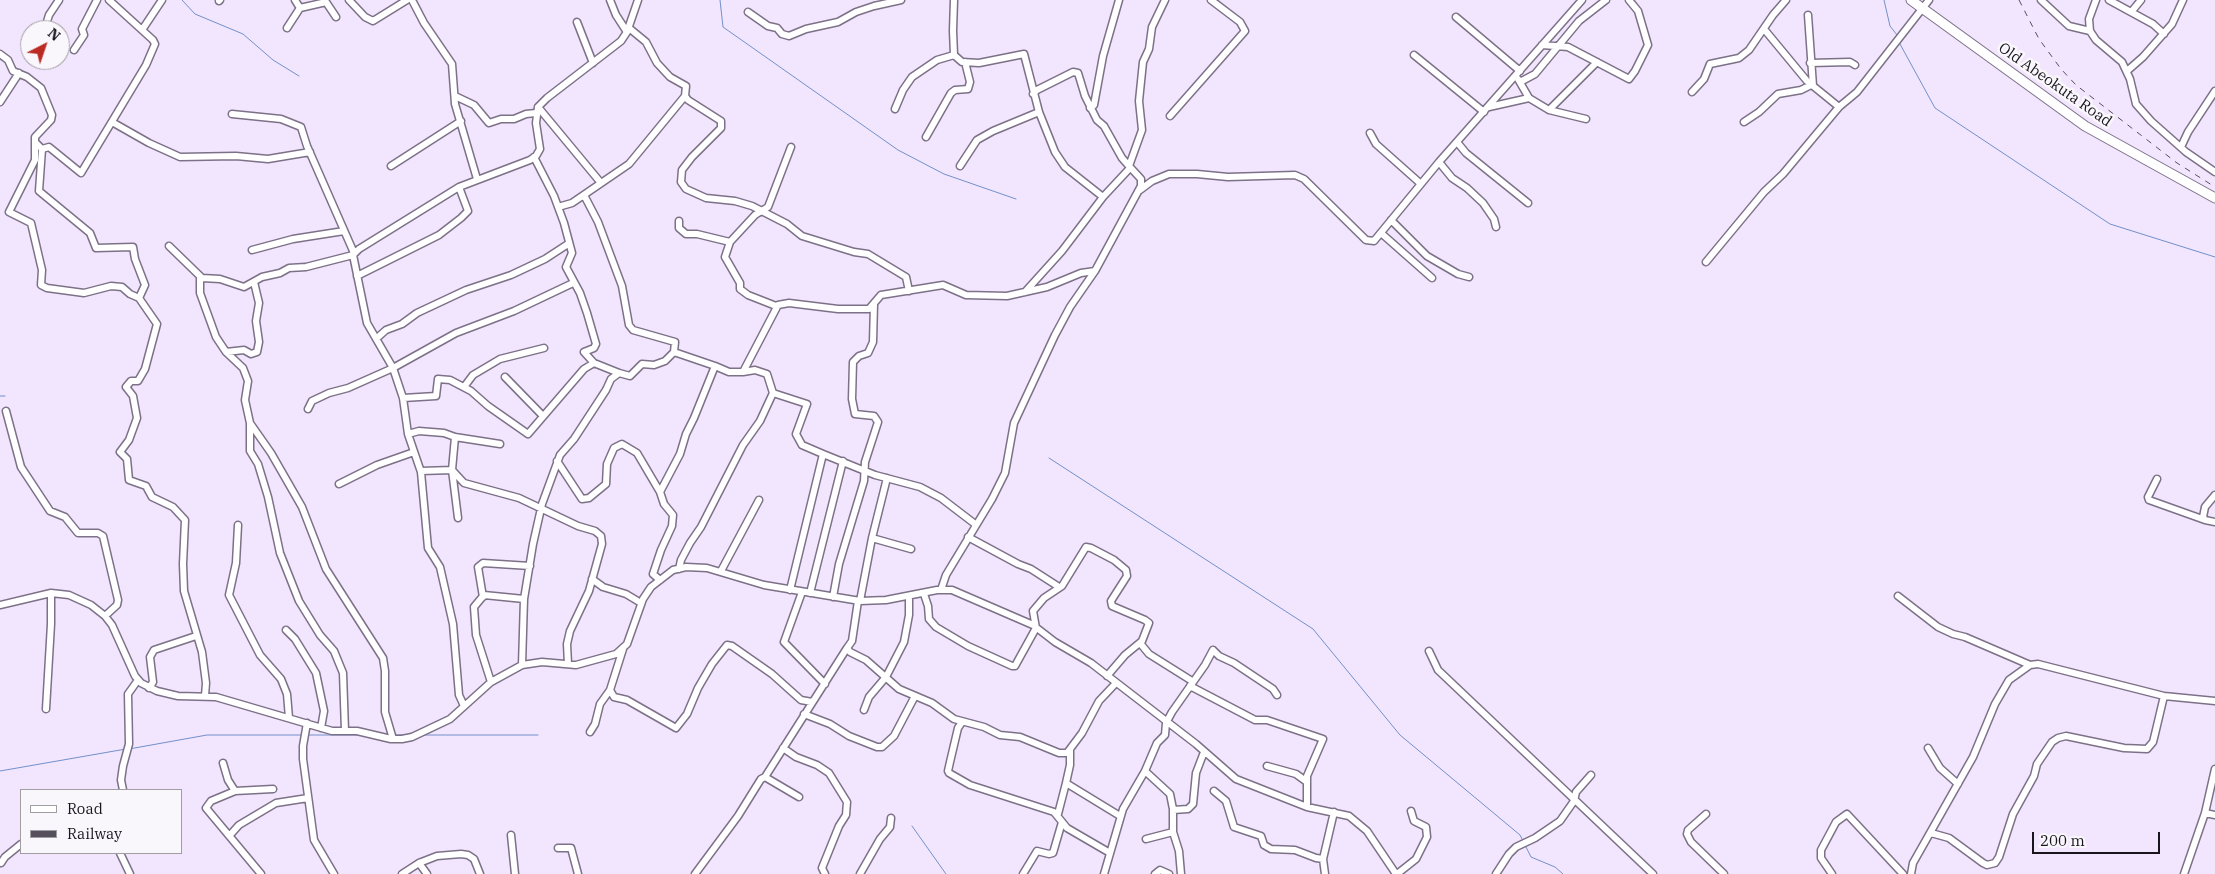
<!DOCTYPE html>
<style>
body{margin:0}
#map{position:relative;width:2215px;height:874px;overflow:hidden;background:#f2e5fe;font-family:"IBM Plex Serif",serif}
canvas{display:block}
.legend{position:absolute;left:20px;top:789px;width:162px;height:65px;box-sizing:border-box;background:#faf7fc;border:1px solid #a09da3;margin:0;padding:6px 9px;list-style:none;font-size:15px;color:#19151d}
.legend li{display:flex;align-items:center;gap:10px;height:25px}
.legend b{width:25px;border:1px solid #a09da3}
.north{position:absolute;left:20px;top:20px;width:50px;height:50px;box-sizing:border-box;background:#faf7fc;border:1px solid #a09da3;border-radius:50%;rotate:41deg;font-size:14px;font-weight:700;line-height:20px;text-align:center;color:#19151d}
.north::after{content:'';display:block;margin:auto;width:18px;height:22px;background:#ba2c23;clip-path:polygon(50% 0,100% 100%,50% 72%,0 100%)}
.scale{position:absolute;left:2032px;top:832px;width:128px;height:22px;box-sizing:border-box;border:2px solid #19151d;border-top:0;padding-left:6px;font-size:15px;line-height:18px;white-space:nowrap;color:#19151d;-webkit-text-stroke:4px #faf7fc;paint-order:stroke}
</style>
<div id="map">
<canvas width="2215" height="874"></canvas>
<ul class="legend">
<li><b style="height:6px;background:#fff"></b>Road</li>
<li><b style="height:6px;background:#564f5c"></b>Railway</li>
</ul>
<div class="north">N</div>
<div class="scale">200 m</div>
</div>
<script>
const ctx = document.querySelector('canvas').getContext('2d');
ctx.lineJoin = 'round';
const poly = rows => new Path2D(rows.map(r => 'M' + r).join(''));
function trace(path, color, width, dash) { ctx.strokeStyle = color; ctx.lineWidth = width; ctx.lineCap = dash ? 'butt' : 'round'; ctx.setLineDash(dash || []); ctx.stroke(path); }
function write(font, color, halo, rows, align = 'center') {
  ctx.font = font + ' "IBM Plex Serif",serif'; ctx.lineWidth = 5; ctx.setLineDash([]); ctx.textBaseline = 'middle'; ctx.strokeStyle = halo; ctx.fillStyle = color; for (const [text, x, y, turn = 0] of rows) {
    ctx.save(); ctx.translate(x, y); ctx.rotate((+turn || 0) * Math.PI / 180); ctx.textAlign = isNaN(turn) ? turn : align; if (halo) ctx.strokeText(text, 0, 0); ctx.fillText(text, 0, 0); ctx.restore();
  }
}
const stream = poly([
 [182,0,195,14,243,34,273,60,299,76],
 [720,0,723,27,898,150,944,174,1016,199],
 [1884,0,1890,26,1897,35],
 [1900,44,1935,108,2110,224,2215,257],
 [0,396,5,396],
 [1049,458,1313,629,1400,735,1520,835,1523,841],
 [308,735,362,735],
 [396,735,407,735],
 [423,735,538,735],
 [129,749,207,735,302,735],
 [0,771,126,749],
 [912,826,946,874],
 [1525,845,1531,857,1555,867,1563,874]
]);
const minor = poly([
 [349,0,365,17,373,21,407,0],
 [412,0,424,23,452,64,455,104,477,179],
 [610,0,616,15,627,32],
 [954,0,953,31,954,55,962,62,979,63,1024,54,1039,112,1055,152,1065,167,1103,197,1130,168],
 [2041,0,2069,26,2090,31],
 [2096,0,2089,19,2090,31,2096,40,2122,62,2130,79,2136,104,2151,121,2186,152,2215,172],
 [2109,0,2153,24,2164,34],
 [219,1,220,0],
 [300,8,326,2,336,17],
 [2132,11,2141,0],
 [748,12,768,26,777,28,782,34,789,36,806,29,838,22,856,12,874,6,901,0],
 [1808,15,1813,86],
 [1456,17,1520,71],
 [577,22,593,63],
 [45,28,49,15,59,0],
 [287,28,300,8,295,0],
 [629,28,646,42,657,63,670,77,686,86,685,96,688,100,721,121,721,128,692,157,682,170,681,182,686,189,706,198,735,201,752,206,787,224,802,236,854,252,868,254,906,277,909,291],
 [1764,29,1807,81,1839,107],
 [142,30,162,0],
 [1542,45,1568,47,1629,79,1635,71,1648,45,1638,11,1629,0],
 [74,50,84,35,82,29,97,0],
 [0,54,8,60,13,71,27,77,41,88,52,115,51,120,35,137,35,160,9,212,31,223,42,270,41,285,47,288,84,293,111,286,122,287,130,294,139,298],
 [1414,55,1484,112],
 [1810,63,1850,62,1855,65],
 [2127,71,2143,57,2172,24,2183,0],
 [1518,79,1529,98,1549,110,1586,119],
 [1520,82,1535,74,1579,21,1606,0],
 [1692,92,1704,79,1710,64,1739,58,1749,50,1773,15,1786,0],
 [1033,94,1037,90,1073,72,1078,73,1085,96,1097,120,1104,126,1122,158,1129,166],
 [455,96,474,105,489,123,501,119,514,119,526,114,536,113],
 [0,102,19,73],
 [538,107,601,183],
 [1489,107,1529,98],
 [1090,108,1094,105,1103,56,1119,0],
 [895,109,903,90,912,77,937,60,954,55],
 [1549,110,1597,62],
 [232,114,281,119,301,127,307,146,354,253],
 [1170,116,1245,31,1240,22,1211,0],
 [112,122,149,143,180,157,236,156,268,159,310,152],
 [1744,122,1759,112,1778,94,1801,90,1811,85],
 [1370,133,1376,144,1421,184],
 [926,137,951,93,955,90,968,89,970,82,965,62],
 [35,142,42,149,39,191,90,233,96,248,133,247,135,259,145,285,139,298,157,324,145,369,138,381,131,381,126,387,133,396,137,418,129,440,120,452,127,459,129,480,146,486,152,497,173,507,185,520,183,564,184,591,202,652,206,683,205,696],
 [1457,142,1466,153,1528,203],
 [2181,147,2188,132,2215,91],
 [42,149,49,147,81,173,146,65,155,44,153,40,109,0],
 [534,157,554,196,564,223,572,253,566,267,580,293,587,313,596,344,594,348,584,352,594,363],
 [1439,162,1452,178,1467,188,1483,203,1494,219,1496,227],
 [391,166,461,121],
 [960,166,977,140,993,131,1039,112],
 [1140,190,1152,181,1169,174,1197,174,1228,177,1295,175,1304,179,1366,240,1374,241,1439,162,1582,0],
 [584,195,598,222,622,286,629,325,633,330,675,342,674,352],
 [558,207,572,203,629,164,685,96],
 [1391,220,1427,256,1458,274,1469,277],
 [679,221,679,228,686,234,697,234,730,242,755,215,768,207,791,147],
 [1381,233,1432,278],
 [730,242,725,257,740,283,740,289,748,295,776,306],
 [169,246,202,278,220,279,244,287,262,277,280,273,289,268,306,267,353,255],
 [252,250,293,239,344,231],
 [1706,262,1764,192,1783,174,1839,107,1857,92,1929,0],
 [357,276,439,235,461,218,468,211,459,187],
 [200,277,200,293,216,337,226,352,243,368,248,381,245,400,250,423,250,451,258,464,268,497,280,553,299,601,320,635,334,651,343,673,345,731],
 [1025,292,1062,251,1103,197],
 [377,338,386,330,402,324,417,313,466,290,511,275,545,259,568,244],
 [226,352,244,350,251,354,257,352,259,342,256,321,259,303,254,282],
 [505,377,543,416],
 [464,387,473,375,500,359,544,348],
 [773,393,807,404,796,434,802,445,823,454],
 [403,398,436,396,438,379,450,380,471,391,488,406,528,434,584,369,594,363,619,373],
 [308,409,312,401,329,393,348,388,393,368,456,333,514,311,573,283],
 [6,411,21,467,50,511,65,517,78,533,98,533,103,536,118,600,117,605,105,616],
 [250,423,271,453,302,507,326,569,383,658,385,671,385,712,393,739],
 [408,434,419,431,444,433,455,437,500,444],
 [455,437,452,470,458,518],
 [557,461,582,499,589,498,606,484,607,464,614,448,622,444,637,453,660,492],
 [421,471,452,470,464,483,519,498,578,526,595,531,601,536,602,544,589,591,570,631,567,644,568,664],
 [2157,479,2148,497,2149,500,2205,520],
 [339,484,377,465,414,452],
 [2215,495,2205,507,2203,517,2205,520,2215,522],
 [238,525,236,563,229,595,260,655,281,679,287,694,289,718],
 [968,537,1018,564,1031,569,1059,587],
 [872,538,911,549],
 [679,569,681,560,690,543,701,527,743,445,760,421,773,393,767,374,755,370,743,372],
 [721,571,759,500],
 [592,579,603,587,626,594,641,603],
 [660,580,653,574,661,550,672,526,673,515,664,504,660,492,680,454,686,434,694,418,715,366,729,372,743,372,778,305,789,303,838,309,869,309,881,295,943,285,966,295,1007,296,1047,287,1081,273,1095,271],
 [790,590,823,454,875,475,920,487,941,498,975,524],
 [941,590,946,575,992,499,1005,473,1014,423,1055,335,1070,307,1095,271,1141,186,1141,179,1129,166,1142,130,1139,101,1143,62,1149,49,1152,27,1165,0],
 [802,592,784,642,825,684],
 [810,593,843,461],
 [924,594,928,606,929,619,936,627,968,646,1012,666,1015,666,1036,628,1033,611,1044,598,1062,586,1086,547,1091,548,1114,560,1126,570,1127,576,1111,601,1112,606,1145,620,1149,623,1142,641,1125,655,1107,676],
 [1898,596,1938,627,1953,634,1965,637,2030,665],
 [483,597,478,567,483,563,530,566],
 [833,597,839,564,864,481,865,462,878,422,874,416,855,414,852,399,853,362,859,356,868,353,873,342,874,304],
 [858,601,852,641,847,648,850,652,866,660,899,689,932,703,954,719,984,727,1000,735,1020,737,1059,753,1067,753,1082,733,1099,701,1116,683],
 [860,601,872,538,887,478],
 [0,605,51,593,69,595,91,605,105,616,112,625,135,676,141,683,157,691,178,696,216,697,332,731,357,731,391,739,402,739,412,737,450,719,491,682,522,665,542,662,576,665,616,654,627,644,643,599,651,587,673,570,686,567,707,568,764,585,860,601,886,600,937,590,952,590,1033,625,1055,642,1091,663,1196,744,1236,779,1307,807,1349,816,1367,831,1396,874],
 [286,630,295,639,316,673,324,711,321,728],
 [1140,643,1149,654,1192,681],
 [1429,651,1438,670,1653,874],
 [522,665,524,599,533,544,542,504,560,455,574,439,606,390,611,379,619,373,630,376,642,364,654,365,665,361,674,352,715,366],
 [491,682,476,635,474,607,484,595,524,599],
 [1190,686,1255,720,1267,720,1323,739,1307,776,1307,807],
 [149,688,153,682,150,657,154,650,196,636],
 [610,690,614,697,627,700,676,728,687,714,698,688,712,664,727,645,732,646,772,674,801,700,812,702],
 [464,706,459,695,453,624,440,567,428,548,421,472,408,434,403,398,393,368,367,323,353,255,359,249,459,187,530,160,536,156,540,149,536,123,538,107,547,98,621,41,627,32,638,0],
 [46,709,51,624,51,593],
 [864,710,869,697,886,677,904,642,909,615,909,597],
 [804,714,830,724,849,736,877,747,882,747,894,736,915,696],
 [962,722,958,728,950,762,948,771,949,773,970,785,1054,812,1067,828,1110,853],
 [307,723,303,746,303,759,314,840,334,874],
 [590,732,595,724,600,704,610,690,623,649],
 [783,748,796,757,817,765,829,773,847,802,846,815,839,826,822,868,825,874],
 [1928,748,1940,768,1958,784],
 [223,763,228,780,235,791,273,789],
 [1267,766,1296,774,1307,782],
 [1145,771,1170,794,1173,809,1173,832,1179,851,1181,874],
 [1066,783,1070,765,1070,750],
 [123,790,121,780,123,766,129,744,128,694,138,680],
 [235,791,211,801,206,808,261,874],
 [1214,791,1226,801,1234,827,1261,836,1264,845,1271,849,1295,850,1316,858,1323,859],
 [799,797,765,777,847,648],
 [1173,810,1188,809,1193,804,1196,773,1204,752],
 [2205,813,2215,815],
 [1058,814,1066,783,1120,816],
 [1706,814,1688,830,1687,834,1691,842,1724,874],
 [1931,833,1949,838,1983,863,1987,865,1995,863,1999,857,2013,814,2034,776,2037,764,2052,742,2058,738,2066,736,2124,748,2147,749,2153,742,2155,734,2164,696],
 [230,835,239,825,276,803,308,798],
 [511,835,515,874],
 [1146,839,1173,832],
 [558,848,571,848,578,874],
 [120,853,130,874],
 [1,863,5,857,21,844],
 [419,863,427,874],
 [402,874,419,863,437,856,461,854,468,855,474,859,480,874],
 [695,874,738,816,761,779,765,777],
 [860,874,880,839,890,827,891,818],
 [1023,874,1037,851,1049,854,1053,853,1062,822],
 [1104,874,1123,809,1145,771,1157,743,1165,735,1166,723,1172,712,1205,665,1213,650,1219,656,1234,663,1273,689,1277,695],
 [1155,874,1160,870,1169,874],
 [1325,874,1323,859,1334,812],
 [1397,874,1416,859,1427,837,1426,827,1414,821,1411,811],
 [1496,874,1509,854,1516,847,1535,838,1560,821,1574,801,1576,792,1591,775],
 [1832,874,1821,858,1821,850,1836,822,1847,814,1903,874],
 [1911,874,1913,863,1973,757,1995,704,2009,680,2030,665,2038,664,2164,696,2215,701],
 [2184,874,2205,813,2215,769]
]);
const highway = poly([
 [1911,0,2085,126,2215,198]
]);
const rail = poly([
 [2019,0,2039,39,2061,69,2076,85,2177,163,2215,187]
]);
const streetNames = [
 ["Old Abeokuta Road",2055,85,35]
];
trace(stream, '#7290c8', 1);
trace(minor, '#7c7187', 9);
trace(highway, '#7c7187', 11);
trace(minor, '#fff', 6);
trace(highway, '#fff', 9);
trace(rail, '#564f5c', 1, [6, 6]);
write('15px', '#19151d', '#faf7fc', streetNames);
</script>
